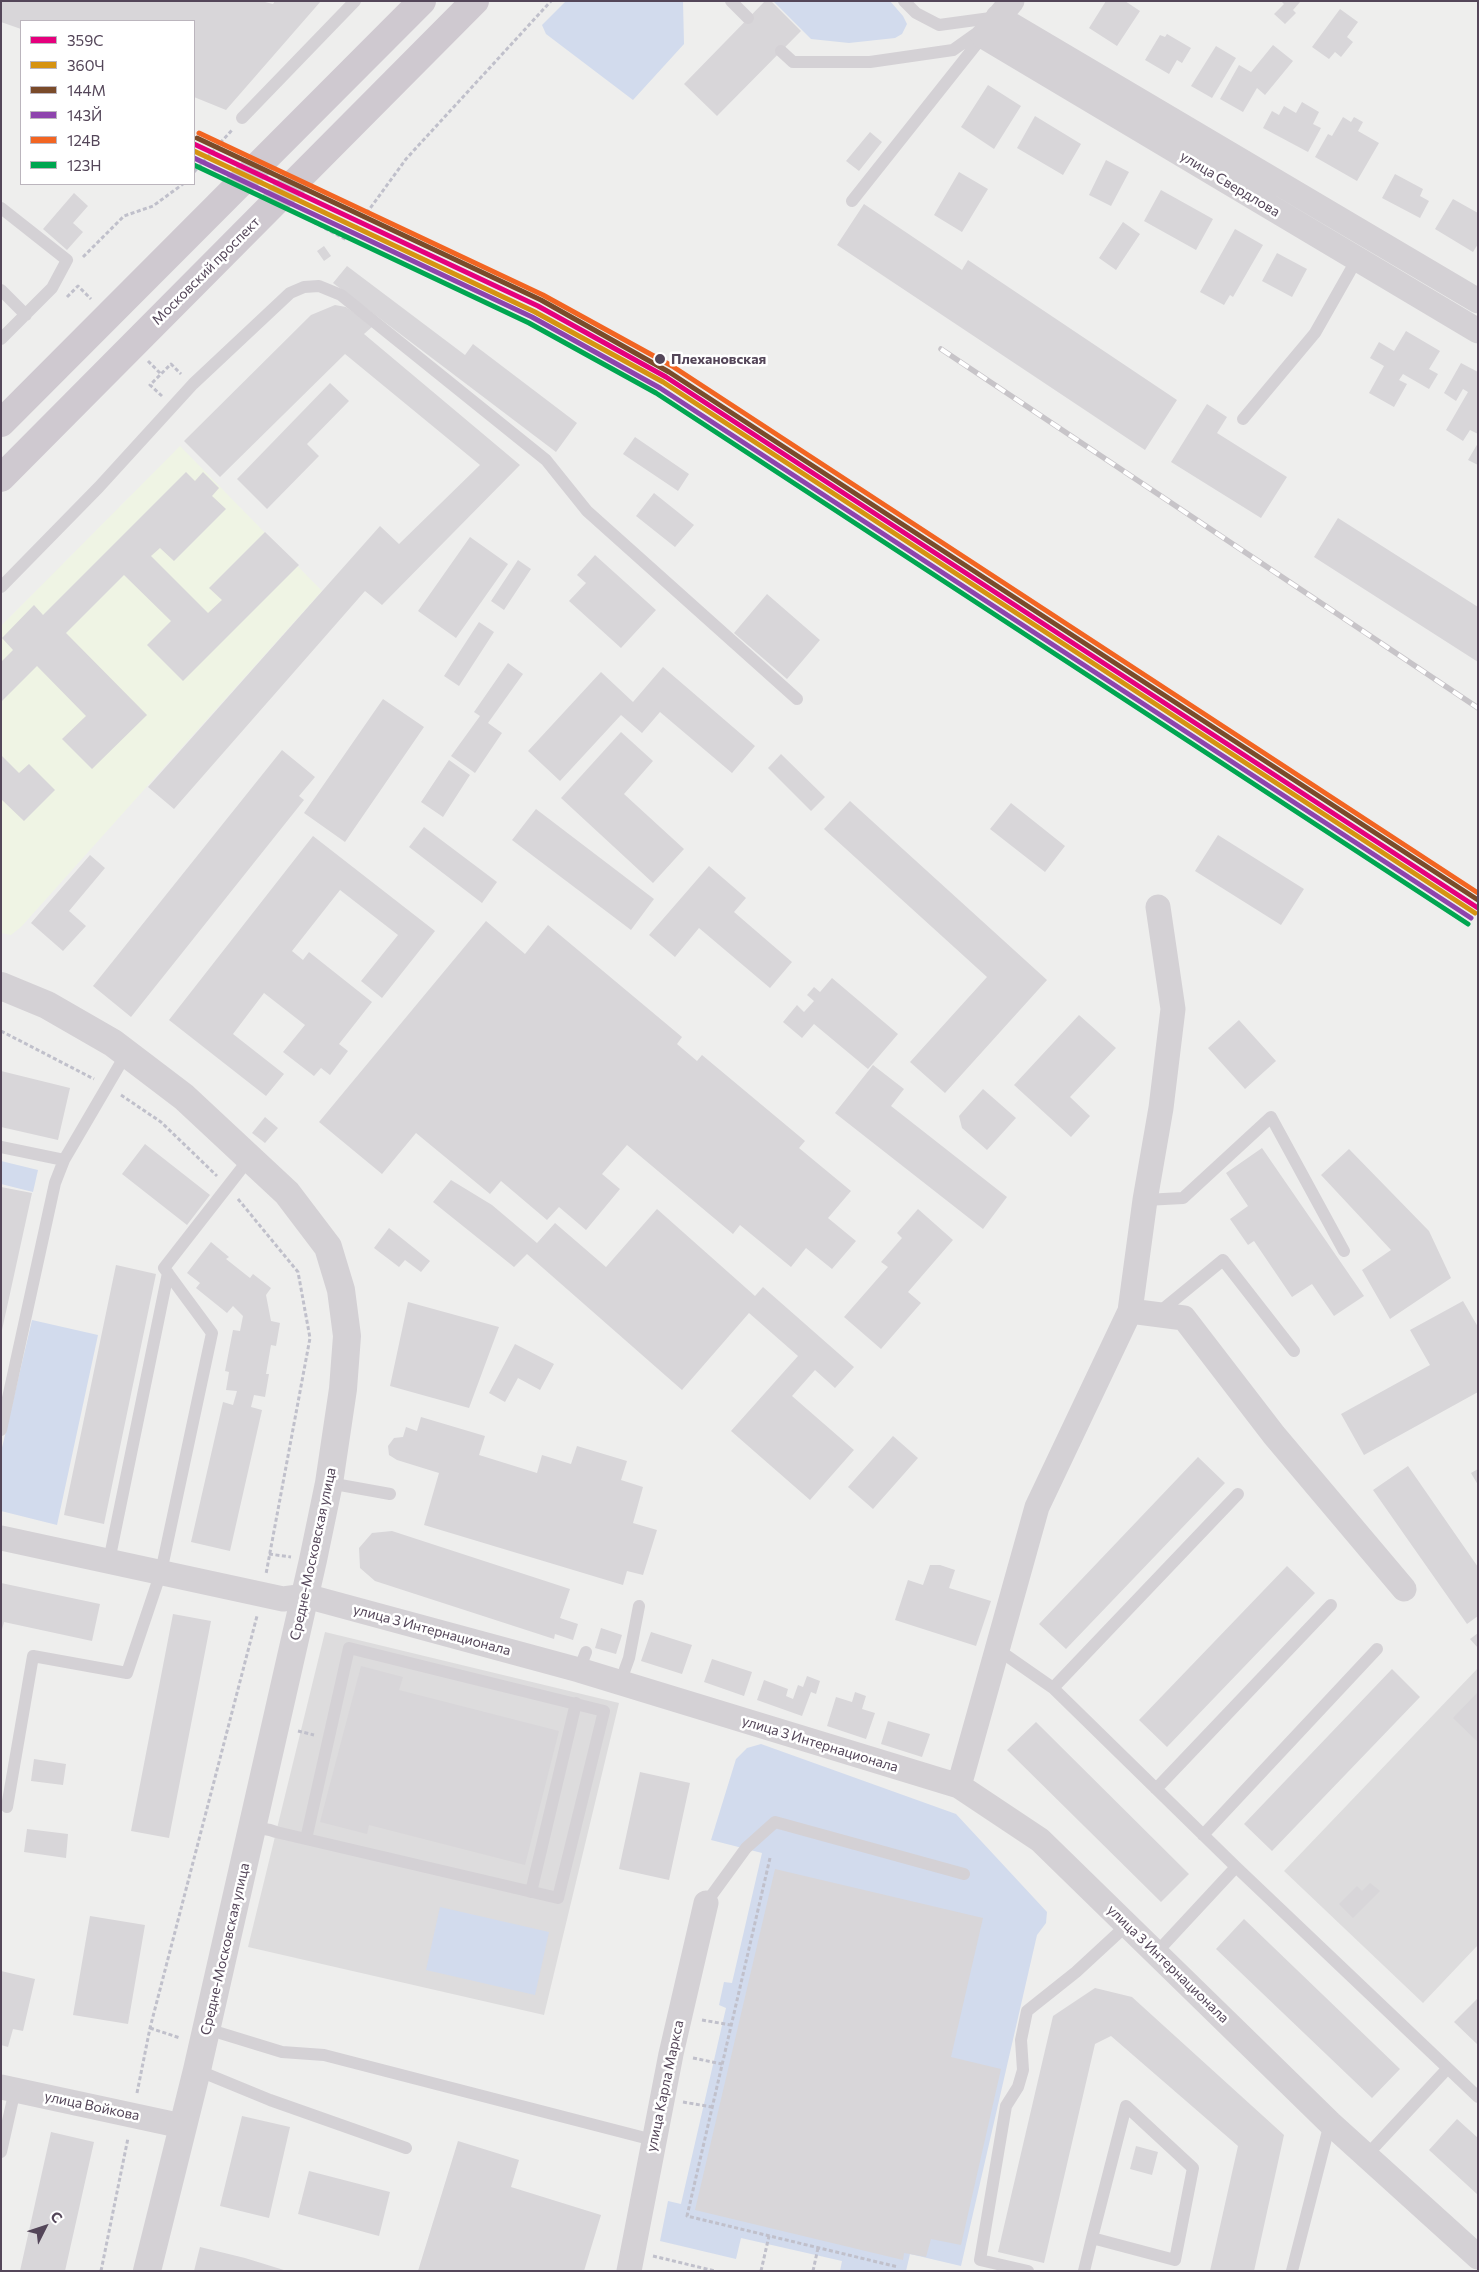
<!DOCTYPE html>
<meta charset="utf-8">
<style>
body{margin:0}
#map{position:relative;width:1479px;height:2272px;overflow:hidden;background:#eeeeed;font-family:Commissioner,sans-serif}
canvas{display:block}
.frame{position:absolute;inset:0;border:2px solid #544659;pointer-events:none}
.legend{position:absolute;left:20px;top:20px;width:175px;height:165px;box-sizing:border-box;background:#fff;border:1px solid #bbb5bd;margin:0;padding:6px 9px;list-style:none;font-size:15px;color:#544659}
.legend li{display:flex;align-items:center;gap:10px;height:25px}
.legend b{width:25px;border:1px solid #bbb5bd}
.north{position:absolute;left:20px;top:2202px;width:50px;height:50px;-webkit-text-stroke:4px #fff;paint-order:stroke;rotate:49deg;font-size:14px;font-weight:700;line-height:20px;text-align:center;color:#544659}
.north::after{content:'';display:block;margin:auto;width:18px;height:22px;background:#544659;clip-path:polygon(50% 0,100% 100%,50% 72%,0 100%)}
</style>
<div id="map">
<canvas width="1479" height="2272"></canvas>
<div class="frame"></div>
<ul class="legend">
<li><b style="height:6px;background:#e5007d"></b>359С</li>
<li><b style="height:6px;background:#d69312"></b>360Ч</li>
<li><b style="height:6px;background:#7a4b2a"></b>144М</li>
<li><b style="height:6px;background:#8e44ad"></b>143Й</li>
<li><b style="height:6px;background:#f26522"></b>124В</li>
<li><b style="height:6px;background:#00a651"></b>123Н</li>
</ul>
<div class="north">С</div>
</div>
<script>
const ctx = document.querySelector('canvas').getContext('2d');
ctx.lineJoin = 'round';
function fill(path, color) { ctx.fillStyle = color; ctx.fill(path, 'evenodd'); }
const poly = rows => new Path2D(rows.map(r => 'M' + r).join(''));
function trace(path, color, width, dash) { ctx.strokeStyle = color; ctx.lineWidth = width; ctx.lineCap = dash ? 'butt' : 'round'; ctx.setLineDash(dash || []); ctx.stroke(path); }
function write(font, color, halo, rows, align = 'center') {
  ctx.font = font + ' Commissioner,sans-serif'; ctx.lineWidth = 5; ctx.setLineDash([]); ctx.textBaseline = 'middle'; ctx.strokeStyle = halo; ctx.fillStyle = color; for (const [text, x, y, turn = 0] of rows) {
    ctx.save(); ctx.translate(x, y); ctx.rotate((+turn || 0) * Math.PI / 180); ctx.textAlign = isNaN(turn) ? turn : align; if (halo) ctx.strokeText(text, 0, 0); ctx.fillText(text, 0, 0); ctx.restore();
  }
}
const education = poly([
 [325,1632,619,1703,544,2015,248,1947],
 [1478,1668,1478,1945,1423,2003,1284,1871]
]);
const medical = poly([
 [180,446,322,591,21,927,11,935,1,933,1,626]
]);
const green = poly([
 [566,1,683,1,684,44,633,100,546,34,542,25],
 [773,1,890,1,903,16,907,24,902,34,895,38,849,43,811,39],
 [1,1161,38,1170,33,1192,1,1184],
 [32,1320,98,1335,57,1525,1,1511,1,1452],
 [761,1744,956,1814,1047,1912,1046,1923,1037,1935,961,2266,910,2254,906,2271,840,2271,842,2261,741,2238,736,2259,660,2241,668,2201,681,2204,726,2008,719,2005,724,1982,732,1983,762,1853,711,1840,736,1759,747,1748],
 [440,1907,549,1932,535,1995,426,1970]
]);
const building = poly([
 [1,1,261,1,273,4,275,1,321,1,226,110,194,97,194,21,21,21,21,29,1,22],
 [765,1,771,1,801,31,717,116,684,84],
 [1106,1,1125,1,1140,11,1117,46,1089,28],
 [1281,1,1301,1,1293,10,1296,13,1285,24,1274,14,1284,4],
 [1340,9,1358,22,1347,37,1353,42,1341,57,1335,52,1329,59,1312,47],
 [1167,34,1191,48,1182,63,1177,60,1169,74,1145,60,1160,35,1165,37],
 [1273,45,1293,61,1265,95,1257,88,1243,112,1220,99,1239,65,1251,72],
 [1216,46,1236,58,1212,98,1191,86],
 [988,85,1021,106,994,149,961,127],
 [1302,102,1319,112,1313,124,1321,128,1308,152,1263,128,1272,111,1279,115,1284,106,1296,113],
 [1035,116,1081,144,1063,175,1017,148],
 [1343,117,1351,122,1354,117,1363,122,1358,131,1379,143,1357,181,1315,157,1328,134,1332,136],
 [870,132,882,142,859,171,846,161],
 [1106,160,1129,172,1111,206,1089,195],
 [959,172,988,189,962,232,934,215],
 [1395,174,1423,189,1420,196,1429,201,1420,218,1382,198],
 [1161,190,1213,219,1196,250,1144,221],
 [74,193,88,206,73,223,83,232,67,250,43,229],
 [1453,199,1478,213,1478,244,1473,252,1435,229],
 [864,204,962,270,968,260,1177,400,1145,450,837,245],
 [1123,222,1140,234,1116,270,1099,258],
 [1235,229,1263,245,1233,297,1230,295,1224,305,1200,292],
 [324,246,331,256,324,261,317,251],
 [1277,253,1307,269,1292,297,1262,281],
 [347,266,465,355,473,344,577,423,556,452,333,283],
 [335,305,346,307,373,326,364,334,520,465,382,605,365,591,174,809,148,787,380,526,399,544,480,465,345,354,220,477,184,441,311,315],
 [1406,331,1440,351,1429,369,1438,374,1429,389,1403,374,1399,380,1407,384,1394,407,1369,393,1384,366,1370,358,1379,342,1394,351],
 [1461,363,1478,372,1478,434,1470,430,1463,441,1446,430,1468,392,1463,389,1456,401,1444,393],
 [330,383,349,401,307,444,319,456,267,509,237,479],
 [1207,404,1227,417,1217,433,1287,477,1261,518,1171,462],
 [635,437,689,474,678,491,623,454],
 [1478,443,1478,465,1468,460],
 [186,472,195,481,203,472,219,488,212,496,226,509,174,561,160,548,151,556,208,613,222,600,209,588,265,532,299,565,183,681,147,645,171,621,124,575,66,633,147,715,92,769,62,739,86,716,37,666,1,702,1,662,13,650,2,638,34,605,43,615],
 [654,493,694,525,675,547,636,516],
 [1338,518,1478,607,1478,662,1314,557],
 [470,537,508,564,456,638,418,611],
 [595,555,656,610,621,648,569,601,586,583,577,575],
 [518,560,531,569,504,610,491,601],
 [767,594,820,640,787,679,734,633],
 [479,622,494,632,459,686,444,676],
 [508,663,523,674,488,723,502,733,475,773,451,756,480,716,474,712],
 [663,667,755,746,732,773,660,712,642,733,621,715,560,781,528,751,601,672,633,702],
 [383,699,424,727,345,842,304,813],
 [621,732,653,761,624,794,684,849,653,883,561,798],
 [282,750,315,777,299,796,304,800,131,1017,93,986],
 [781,754,825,797,811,811,768,768],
 [1,755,19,773,29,764,55,790,24,821,1,799],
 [449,760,470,775,443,817,421,802],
 [850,801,1047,980,945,1093,910,1062,987,977,824,829],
 [1011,803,1065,846,1045,872,990,829],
 [536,809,654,899,631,930,512,840],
 [424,827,497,882,482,903,409,847],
 [1218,835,1304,889,1281,925,1195,871],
 [313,836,435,931,382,998,361,981,398,935,340,890,292,951,303,960,309,952,372,1002,339,1044,348,1051,330,1075,321,1068,314,1076,283,1052,305,1025,264,993,233,1034,284,1074,266,1096,169,1020],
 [90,855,105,868,69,911,86,926,63,951,31,923],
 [709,866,746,898,734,912,792,962,770,988,699,928,675,957,649,935],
 [486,921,525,954,548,925,682,1037,677,1044,697,1061,702,1055,805,1141,799,1148,851,1191,828,1218,856,1241,832,1269,806,1248,791,1267,740,1225,733,1234,627,1145,602,1174,620,1189,586,1230,559,1207,547,1220,501,1181,490,1194,416,1133,382,1174,319,1122],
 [832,978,898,1034,868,1069,814,1024,802,1038,783,1022,797,1005,804,1012,814,1001,807,995,814,987,820,992],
 [1079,1015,1116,1048,1070,1097,1090,1116,1071,1137,1014,1085],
 [1239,1020,1276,1061,1245,1089,1208,1048],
 [873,1065,904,1089,891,1106,1007,1197,983,1229,835,1113],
 [1,1071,70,1088,58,1140,1,1127],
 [983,1089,1016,1118,987,1150,962,1128,959,1116],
 [265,1117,278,1128,265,1143,252,1133],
 [145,1144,210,1195,187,1225,122,1174],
 [1262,1148,1364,1296,1334,1316,1312,1284,1292,1297,1254,1241,1248,1245,1230,1219,1248,1206,1226,1173],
 [1349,1149,1429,1231,1451,1278,1390,1319,1362,1270,1391,1250,1321,1175],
 [451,1180,492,1205,537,1243,555,1223,606,1267,657,1209,755,1296,763,1287,854,1367,835,1388,815,1370,792,1396,854,1450,810,1500,731,1431,798,1356,749,1313,682,1390,527,1254,514,1267,433,1202],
 [1,1187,32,1193,2,1330,1,1330],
 [918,1209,953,1240,908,1292,921,1303,881,1349,844,1317,888,1267,881,1262,902,1238,897,1233],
 [389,1228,430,1261,421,1272,405,1260,399,1267,374,1248],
 [211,1242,229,1257,226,1259,250,1278,253,1274,271,1288,266,1295,271,1321,280,1323,276,1346,271,1345,266,1374,269,1374,265,1397,254,1395,251,1407,262,1410,230,1551,191,1542,223,1402,233,1405,237,1391,226,1390,229,1372,225,1371,233,1330,240,1331,243,1316,233,1306,227,1313,196,1288,200,1283,187,1273],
 [116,1265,156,1274,104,1524,64,1515],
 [1463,1301,1478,1327,1478,1392,1364,1455,1341,1414,1430,1365,1410,1330],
 [408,1302,499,1327,469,1408,390,1386],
 [515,1344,554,1364,540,1390,518,1378,505,1402,489,1393],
 [421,1417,485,1436,479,1455,537,1473,542,1455,571,1464,577,1446,627,1461,621,1480,643,1487,633,1523,657,1530,643,1575,627,1571,623,1585,424,1525,439,1473,397,1460,389,1455,388,1446,394,1438,403,1437,406,1427,417,1431],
 [893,1436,918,1458,873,1509,848,1487],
 [1198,1457,1225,1483,1066,1649,1039,1624],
 [1408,1466,1478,1567,1478,1616,1467,1624,1373,1490],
 [1478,1469,1478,1485,1471,1473],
 [392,1531,570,1589,560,1618,578,1624,573,1640,555,1634,554,1639,375,1581,360,1568,359,1548,372,1533],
 [930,1565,940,1565,955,1570,949,1588,991,1601,976,1646,895,1620,908,1580,923,1585],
 [1287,1566,1315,1593,1167,1747,1139,1720],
 [1,1583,100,1604,92,1641,4,1622,1,1633],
 [173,1614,211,1621,169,1838,131,1831],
 [601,1628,622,1635,616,1654,595,1648],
 [651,1632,692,1645,682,1674,641,1661],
 [1478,1633,1478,1648,1470,1639],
 [712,1659,752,1672,744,1696,704,1682],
 [361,1666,403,1677,399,1690,559,1731,525,1865,369,1825,367,1834,320,1822],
 [1392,1669,1420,1697,1272,1851,1244,1824],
 [807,1676,820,1681,816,1694,811,1692,802,1716,757,1700,764,1680,788,1689,786,1696,793,1699,798,1685,803,1687],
 [855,1692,866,1696,862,1709,875,1713,866,1739,827,1726,836,1697,852,1702],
 [1478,1692,1478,1742,1453,1718],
 [888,1721,930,1734,922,1757,881,1744],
 [1036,1722,1189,1874,1161,1902,1007,1750],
 [34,1759,66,1764,63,1785,31,1781],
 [640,1772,690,1783,669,1880,619,1869],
 [27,1829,68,1834,66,1858,24,1852],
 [775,1869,983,1918,951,2057,1001,2069,961,2245,931,2239,926,2257,904,2253,903,2260,695,2210],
 [1370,1883,1380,1891,1353,1918,1339,1904,1357,1886,1362,1891],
 [90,1916,145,1925,128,2024,73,2015],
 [1244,1919,1400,2069,1372,2098,1216,1949],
 [1,1971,35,1979,23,2031,13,2029,8,2047,1,2045],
 [1095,1988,1132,1997,1284,2135,1254,2271,1210,2271,1238,2146,1111,2036,1095,2044,1044,2263,998,2252,1053,2016],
 [1478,1998,1478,2045,1454,2022],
 [242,2116,290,2127,269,2218,220,2206],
 [1457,2119,1478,2138,1478,2195,1429,2150],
 [51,2132,94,2142,65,2271,20,2271],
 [458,2141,519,2160,511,2187,601,2215,584,2271,418,2271],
 [1136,2146,1158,2152,1152,2175,1130,2169],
 [309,2171,390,2192,379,2236,298,2214],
 [200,2247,245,2258,287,2271,194,2271]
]);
const path = poly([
 [202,162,218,171],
 [194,172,232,130],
 [296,213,347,240,406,159,551,1],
 [83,257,124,216,153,206,183,184],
 [67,297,78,286,91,299],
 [148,361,161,374],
 [162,396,150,385,171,364,181,374],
 [1,1031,94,1079],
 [121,1095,161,1122,217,1176],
 [238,1199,298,1272,310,1338,266,1574],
 [269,1554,291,1557],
 [298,1731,314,1735],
 [770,1858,687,2216,898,2267],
 [702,2020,731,2025],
 [150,2028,180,2038],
 [693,2058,722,2064],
 [137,2093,150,2028,257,1616],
 [683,2102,712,2107],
 [653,2256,715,2271],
 [101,2271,128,2138],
 [761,2271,769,2236],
 [813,2271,818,2248]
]);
const service = poly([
 [731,1,748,18],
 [904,1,916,13,939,25,998,17],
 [781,51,793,62,870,62,953,50,984,28],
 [242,118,355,1],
 [852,201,983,36],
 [1,208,67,260,52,288,1,339],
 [1,290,26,315],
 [1243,419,1315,333,1357,259],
 [1,587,99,487,193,384,290,293,304,287,319,286,341,295,546,460,587,511,797,699],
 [1,1147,64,1160],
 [1145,1200,1183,1198,1271,1117,1344,1251],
 [1157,1314,1223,1260,1294,1351],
 [1,1430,55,1183,64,1160,126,1054],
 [329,1483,390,1494],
 [109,1561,168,1273],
 [997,1649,1053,1688,1236,1867,1478,2097],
 [579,1670,586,1652],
 [620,1683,629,1658,639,1606],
 [1053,1688,1238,1494],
 [1156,1789,1331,1605],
 [7,1807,33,1656,127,1673,161,1572,212,1333,164,1268,249,1159],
 [253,1827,270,1830,276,1832,558,1898,604,1711,349,1648,306,1839],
 [1203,1835,1377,1649],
 [531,1892,576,1703],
 [706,1903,746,1848,775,1822,964,1874],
 [1157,1952,1236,1867],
 [207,2029,282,2052,324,2055,653,2140],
 [197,2070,270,2100,406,2148],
 [1,2152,15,2090],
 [1366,2156,1447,2069],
 [1028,2271,980,2260,1006,2106,1018,2087,1023,2070,1021,2040,1027,2011,1076,1972,1128,1924],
 [1084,2271,1092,2238,1126,2106,1193,2168,1175,2260,1092,2238],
 [1292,2271,1330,2123]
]);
const minor = poly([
 [1012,1,983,36,1478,331],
 [998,17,1478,301],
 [1130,1311,1184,1318,1274,1435,1404,1589],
 [1,1538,283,1599,306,1596,579,1670,959,1786,1040,1840,1330,2123,1478,2257],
 [959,1786,1037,1507,1130,1311,1145,1200,1161,1108,1173,1009,1158,907],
 [1,2087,182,2126],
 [629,2271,671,2054,706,1903]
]);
const tertiary = poly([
 [1,986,47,1005,113,1043,184,1097,287,1193,328,1247,341,1290,347,1336,343,1389,329,1483,313,1560,197,2070,147,2271]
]);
const primary = poly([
 [1,423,422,1],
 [1,478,475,1]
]);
const rail = poly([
 [941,349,1478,708]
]);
const rail1 = poly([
 [194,144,538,306,666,377,1478,908]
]);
const rail2 = poly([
 [194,151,535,312,663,382,1475,913]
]);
const rail3 = poly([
 [197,138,541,300,669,372,1478,900]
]);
const rail4 = poly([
 [194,158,532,317,660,388,1471,918]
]);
const rail5 = poly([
 [199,133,543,295,672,366,1478,893]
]);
const rail6 = poly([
 [194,165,529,323,656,393,1468,924]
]);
const markers = [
 [660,359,6,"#544659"]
];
const streetNames = [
 ["улица Свердлова",1230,184,31],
 ["Московский проспект",206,271,-45],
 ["Средне-Московская улица",313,1554,-78],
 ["улица 3 Интернационала",432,1630,15],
 ["улица 3 Интернационала",820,1744,17],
 ["Средне-Московская улица",225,1949,-77],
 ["улица 3 Интернационала",1168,1964,44],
 ["улица Карла Маркса",665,2086,-78],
 ["улица Войкова",92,2106,12]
];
const stopNames = [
 ["Плехановская",671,359]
];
fill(education, '#dddcdd');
fill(medical, '#eff4e4');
fill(green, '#d2dbed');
fill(building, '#d8d6d9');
trace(path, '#c0c0cb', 3, [4, 2.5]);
trace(service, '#d4d1d5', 12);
trace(minor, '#d4d1d5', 25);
trace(tertiary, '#d4d1d5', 28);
trace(primary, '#cfc9d0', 28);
trace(rail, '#c7c4c8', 5.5);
trace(rail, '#fff', 4, [11]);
trace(rail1, '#e5007d', 5);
trace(rail2, '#d69312', 5);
trace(rail3, '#7a4b2a', 5);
trace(rail4, '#8e44ad', 5);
trace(rail5, '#f26522', 5);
trace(rail6, '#00a651', 5);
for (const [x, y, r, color] of markers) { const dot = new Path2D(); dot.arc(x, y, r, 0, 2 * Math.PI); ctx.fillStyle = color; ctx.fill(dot); trace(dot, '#fff', 2); }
write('14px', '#544659', '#fff', streetNames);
write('bold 14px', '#544659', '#fff', stopNames, 'left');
</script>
